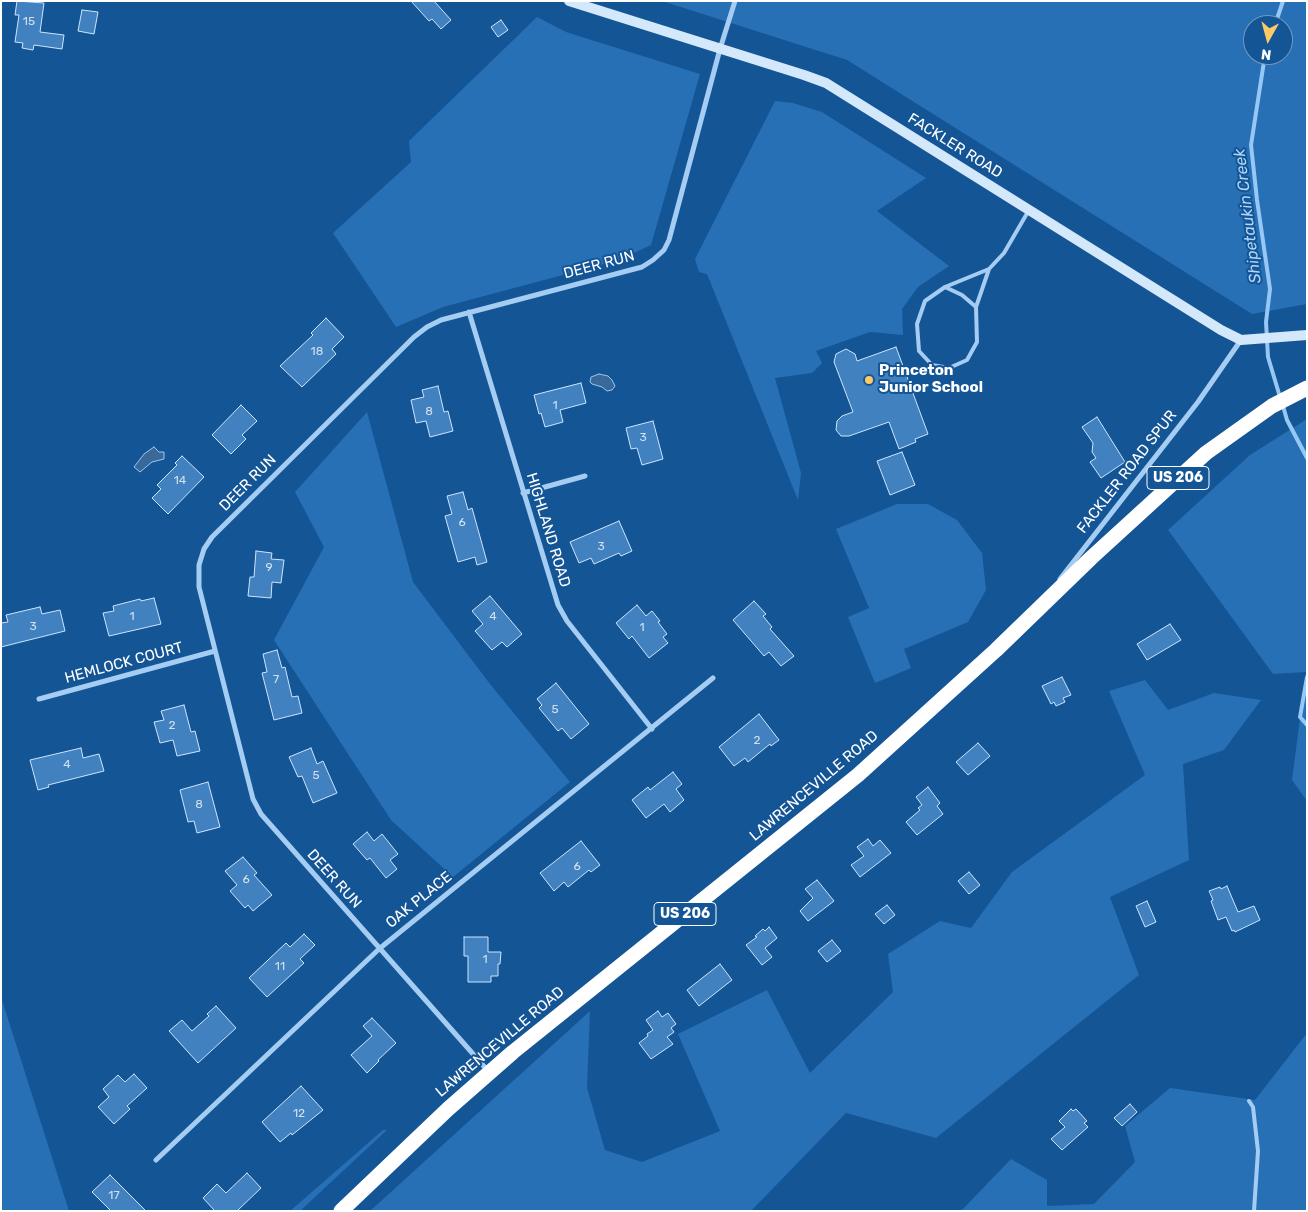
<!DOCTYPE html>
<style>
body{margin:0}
#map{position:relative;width:1308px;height:1212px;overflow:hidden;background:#145596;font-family:Rubik,sans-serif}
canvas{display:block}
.frame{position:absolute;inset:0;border:2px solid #fff;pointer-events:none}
.north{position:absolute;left:1243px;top:15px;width:50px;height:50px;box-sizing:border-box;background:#145596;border:1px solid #7299c0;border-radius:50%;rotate:187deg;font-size:14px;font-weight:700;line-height:20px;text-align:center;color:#fff}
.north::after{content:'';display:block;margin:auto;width:18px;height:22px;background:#ffca66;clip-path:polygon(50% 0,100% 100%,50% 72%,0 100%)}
</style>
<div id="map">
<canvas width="1308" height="1212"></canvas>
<div class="frame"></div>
<div class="north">N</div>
</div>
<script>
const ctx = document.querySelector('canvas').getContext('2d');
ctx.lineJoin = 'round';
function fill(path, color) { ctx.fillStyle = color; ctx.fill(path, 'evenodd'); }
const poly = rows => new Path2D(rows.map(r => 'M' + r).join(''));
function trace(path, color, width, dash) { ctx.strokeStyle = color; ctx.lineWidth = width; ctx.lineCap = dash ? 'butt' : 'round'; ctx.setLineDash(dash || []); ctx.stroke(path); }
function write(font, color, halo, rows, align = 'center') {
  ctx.font = font + ' Rubik,sans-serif'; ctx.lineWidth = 4; ctx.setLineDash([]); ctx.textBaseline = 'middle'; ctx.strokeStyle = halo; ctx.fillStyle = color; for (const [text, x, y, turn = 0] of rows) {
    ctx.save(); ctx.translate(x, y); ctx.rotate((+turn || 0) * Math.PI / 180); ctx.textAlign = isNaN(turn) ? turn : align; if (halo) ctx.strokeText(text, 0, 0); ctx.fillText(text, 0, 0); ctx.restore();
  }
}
const green = poly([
 [662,1,1307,1,1307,304,1252,314,847,60],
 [1253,25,1283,25,1283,55,1253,55],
 [537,17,566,32,700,74,651,245,619,260,443,307,396,327,333,233,411,162,409,141],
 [775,101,793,103,822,112,926,178,877,211,949,266,918,287,902,309,903,335,870,332,816,351,822,363,812,373,775,378,801,473,798,500,707,274,699,272,695,259],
 [367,412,413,582,490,684,570,782,453,877,391,820,274,640,324,547,295,492],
 [1307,419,1307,801,1292,780,1306,672,1273,674,1168,530,1250,455],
 [897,504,928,504,957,520,982,553,986,590,968,622,904,649,911,668,875,683,848,617,869,608,836,529],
 [1145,680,1168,710,1214,693,1261,700,1224,750,1183,764,1189,860,1110,897,1139,975,936,1138,846,1113,751,1211,370,1211,590,1011,587,1088,605,1150,642,1162,720,1131,678,1034,767,990,810,1073,893,992,888,954,940,921,971,928,1012,872,1145,775,1109,691],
 [1,997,69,1211,1,1211],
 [1307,1033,1307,1211,961,1211,1011,1159,1047,1180,1047,1206,1094,1204,1135,1162,1125,1126,1170,1088,1255,1100],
 [383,1130,387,1130,300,1211,290,1211]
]);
const water = poly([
 [599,374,608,376,612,380,615,386,612,390,607,391,602,387,592,384,590,382,591,377,599,374],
 [154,447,159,452,164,452,164,459,152,462,140,472,134,467,144,454,154,447]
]);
const stream = poly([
 [1275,25,1283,1],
 [1265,55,1251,145,1257,200,1270,289,1266,322,1268,357,1280,397],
 [1283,406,1287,420,1307,458],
 [1307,677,1300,717,1307,725]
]);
const building = poly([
 [17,1,44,3,40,32,64,35,62,49,34,45,33,50,22,48,23,43,15,42,19,15,15,15,17,1],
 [411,1,434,1,451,20,441,29,432,19,429,21,411,1],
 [82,10,98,12,94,34,78,31,82,10],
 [501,20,508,30,498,37,491,27,501,20],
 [326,318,344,337,332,349,336,354,302,387,280,366,313,335,311,333,326,318],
 [896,347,928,434,915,439,916,442,899,449,889,422,849,436,841,436,836,430,837,421,842,416,853,412,834,362,836,354,846,349,855,354,857,361,896,347],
 [581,383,586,403,560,410,563,422,545,427,541,413,539,414,534,395,581,383],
 [438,386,444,412,448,411,453,431,430,437,426,421,416,423,411,400,424,397,422,390,438,386],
 [241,405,257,421,242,435,246,439,231,454,212,435,241,405],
 [1097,417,1125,462,1101,478,1090,462,1096,458,1092,452,1093,443,1082,427,1097,417],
 [653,421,663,459,642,465,637,448,631,449,626,428,653,421],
 [902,452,915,485,890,495,877,461,902,452],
 [182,456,204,477,168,514,152,498,161,489,157,485,177,465,175,463,182,456],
 [463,492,468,510,472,508,487,562,477,565,475,557,458,562,445,516,452,514,447,496,463,492],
 [619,521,632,551,621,556,619,553,594,564,591,558,579,563,570,542,619,521],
 [256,551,272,553,271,559,284,560,281,583,272,582,271,598,248,596,250,577,254,577,256,551],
 [490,596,522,634,507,647,502,642,492,650,475,631,483,624,472,611,490,596],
 [154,598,161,624,109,636,103,613,114,611,113,606,140,599,141,601,154,598],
 [754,601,766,614,763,616,772,627,770,629,794,656,781,666,769,652,764,656,733,620,754,601],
 [637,605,646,616,652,611,660,621,658,622,667,634,663,637,668,643,649,658,632,636,629,639,616,623,637,605],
 [40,607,42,614,60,610,65,631,1,647,1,623,8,622,6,615,40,607],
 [1170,624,1181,640,1147,660,1137,644,1170,624],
 [277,650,282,668,285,667,292,697,298,696,302,713,274,720,262,673,267,672,263,654,277,650],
 [1062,677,1071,695,1063,698,1065,702,1056,706,1054,702,1051,704,1042,686,1062,677],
 [556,683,589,724,571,739,562,728,558,731,539,708,542,705,537,699,556,683],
 [184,705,191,732,195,731,200,751,177,756,173,740,160,743,154,722,164,720,161,711,184,705],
 [759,714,779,740,771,746,770,744,748,762,745,758,734,766,719,747,759,714],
 [978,743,990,756,968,775,956,762,978,743],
 [81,748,83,758,99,754,104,771,48,785,49,787,38,790,30,760,81,748],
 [311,748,317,764,323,761,337,793,313,803,302,776,298,777,289,757,311,748],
 [673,772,682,784,676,789,684,800,670,812,664,804,646,818,632,800,648,787,650,790,673,772],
 [208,782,220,827,197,833,194,821,188,822,180,790,208,782],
 [928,787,940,803,937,806,943,814,917,835,906,822,920,810,918,808,922,805,916,797,928,787],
 [367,832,374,841,382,834,398,854,390,860,397,869,386,878,370,858,367,860,353,844,367,832],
 [868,839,873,846,880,840,891,853,860,877,851,865,864,856,857,847,868,839],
 [581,841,600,865,591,872,589,870,568,887,564,882,554,891,540,873,581,841],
 [243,857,257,873,254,875,272,895,253,911,248,905,245,908,230,891,237,885,225,871,243,857],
 [969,872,980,885,969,894,958,881,969,872],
 [817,880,834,901,808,921,800,911,813,898,805,889,817,880],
 [1227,886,1238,912,1254,906,1260,920,1235,932,1234,930,1232,931,1226,917,1218,920,1211,901,1213,900,1209,891,1220,887,1221,889,1227,886],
 [1147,901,1156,922,1145,927,1136,906,1147,901],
 [887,905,895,915,884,924,875,914,887,905],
 [769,927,777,938,765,948,772,957,762,965,746,945,757,937,755,936,763,929,765,931,769,927],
 [304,934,315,945,300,959,304,963,267,997,249,978,286,943,290,947,304,934],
 [464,937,488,937,488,952,501,952,500,964,498,964,498,976,491,976,491,982,468,982,468,956,464,956,464,937],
 [832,940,841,951,827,962,818,951,832,940],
 [720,964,732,980,699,1006,687,990,720,964],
 [216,1006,236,1028,198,1063,169,1031,182,1020,192,1031,209,1016,207,1014,216,1006],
 [658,1011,662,1017,668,1013,676,1024,671,1028,674,1032,667,1037,673,1044,651,1059,639,1043,648,1036,647,1034,653,1030,646,1020,658,1011],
 [372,1018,396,1043,378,1060,379,1061,367,1073,351,1055,372,1036,363,1026,372,1018],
 [134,1074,147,1088,127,1106,130,1109,114,1124,98,1107,109,1097,103,1089,118,1075,125,1082,134,1074],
 [301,1086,323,1110,292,1135,291,1133,280,1142,262,1122,301,1086],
 [1130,1104,1137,1112,1122,1126,1114,1118,1130,1104],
 [1071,1109,1073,1111,1076,1109,1087,1121,1084,1123,1088,1127,1062,1150,1051,1139,1065,1127,1059,1121,1071,1109],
 [247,1173,261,1188,237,1211,215,1211,203,1198,217,1184,226,1193,247,1173],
 [110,1175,146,1211,111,1211,92,1192,110,1175]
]);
const lane = poly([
 [989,269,945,287,925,301,917,324,919,351,932,365,949,368,967,360,977,342,976,307,989,269,1004,253,1029,210],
 [945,287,962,295,976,307],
 [1249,1101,1253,1107,1258,1151,1254,1211]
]);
const street = poly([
 [469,312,558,605,567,621,652,729],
 [523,493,585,476],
 [1060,579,1198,402,1241,340],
 [39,699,215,651],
 [489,1072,261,814,253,799,199,587,199,565,204,549,212,537,414,337,427,327,441,320,642,267,653,260,664,250,669,240,720,49,735,1],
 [156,1160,379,949,713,678]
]);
const secondary = poly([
 [569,1,804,75,826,83,1221,330,1241,340,1307,335]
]);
const highway = poly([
 [341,1211,448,1109,513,1052,858,775,996,650,1091,558,1206,453,1272,406,1307,388]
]);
const markers = [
 [869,380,5,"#ffca66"]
];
const numberNames = [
 ["15",29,22],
 ["18",317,352],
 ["1",555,406],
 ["8",429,412],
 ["3",643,438],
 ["14",180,481],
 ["6",462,523],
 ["3",601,547],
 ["9",269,568],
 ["1",132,617],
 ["4",493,617],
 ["3",33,627],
 ["1",642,628],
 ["7",276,680],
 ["5",555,710],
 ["2",172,726],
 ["2",757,741],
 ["4",67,765],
 ["5",316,776],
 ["8",199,805],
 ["6",577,867],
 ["6",246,880],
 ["1",485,960],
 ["11",280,967],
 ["12",299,1114],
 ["17",114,1196]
];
const shields = [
 [1178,478,62],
 [685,914,62]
];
const shieldNames = [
 ["US 206",1178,478],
 ["US 206",685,914]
];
const streetNames = [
 ["FACKLER ROAD",955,146,32],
 ["DEER RUN",599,265,-15],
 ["FACKLER ROAD SPUR",1127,472,-52],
 ["DEER RUN",248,483,-45],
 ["HIGHLAND ROAD",548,530,73],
 ["HEMLOCK COURT",124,663,-15],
 ["LAWRENCEVILLE ROAD",814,786,-40],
 ["DEER RUN",334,879,48],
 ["OAK PLACE",419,900,-39],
 ["LAWRENCEVILLE ROAD",500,1042,-40]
];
const poiNames = [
 ["Princeton",879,371],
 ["Junior School",879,388]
];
const waterNames = [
 ["Shipetaukin Creek",1248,216,-97]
];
fill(green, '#2770b5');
fill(water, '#3a6999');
trace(water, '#97c8f5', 1);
trace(stream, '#97c8f5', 4);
fill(building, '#4181bf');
trace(building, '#cde5fd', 1);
trace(lane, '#a5ccf2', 4);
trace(street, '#a5ccf2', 5);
trace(secondary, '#d4e8fc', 10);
trace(highway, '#fff', 15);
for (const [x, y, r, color] of markers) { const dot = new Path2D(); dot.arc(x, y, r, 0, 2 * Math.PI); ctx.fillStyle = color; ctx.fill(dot); trace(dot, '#145596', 2); }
write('12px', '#d0e0ef', null, numberNames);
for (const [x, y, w] of shields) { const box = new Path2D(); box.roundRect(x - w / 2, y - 11.5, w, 23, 4); ctx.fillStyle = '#145596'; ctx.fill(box); trace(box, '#fff', 1); }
write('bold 14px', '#fff', null, shieldNames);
write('15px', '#fff', '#145596', streetNames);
write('bold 15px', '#fff', '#145596', poiNames, 'left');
write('italic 16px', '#b1d6f9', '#145596', waterNames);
</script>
